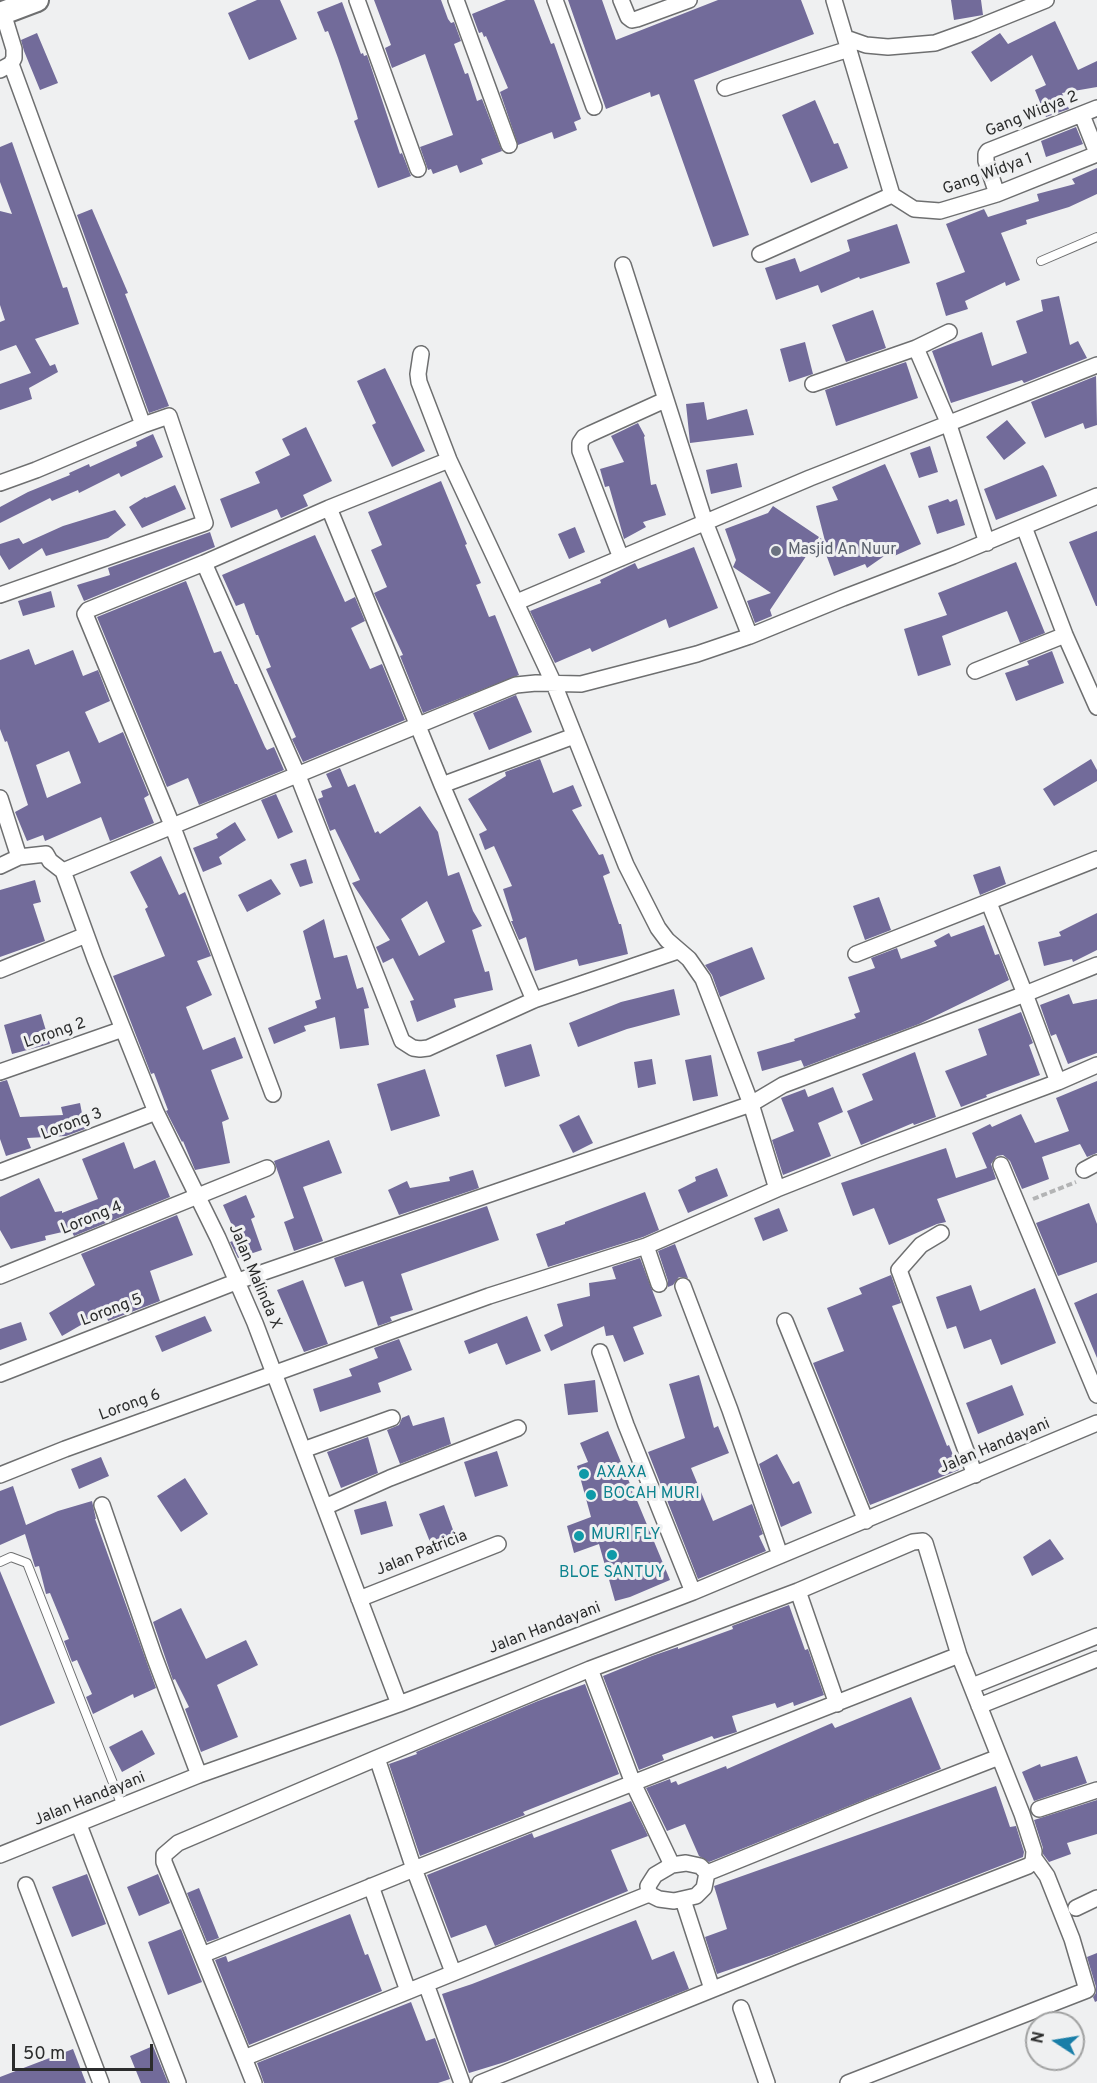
<!DOCTYPE html>
<style>
body{margin:0}
#map{position:relative;width:1097px;height:2083px;overflow:hidden;background:#eff0f1;font-family:Overpass,sans-serif}
canvas{display:block}
.north{position:absolute;left:1025px;top:2011px;width:60px;height:60px;box-sizing:border-box;background:#eff0f1;border:2px solid #a1a2a2;border-radius:50%;rotate:282deg;font-size:16px;font-weight:700;line-height:24px;text-align:center;color:#2b2c2c}
.north::after{content:'';display:block;margin:auto;width:21px;height:27px;background:#197ea8;clip-path:polygon(50% 0,100% 100%,50% 72%,0 100%)}
.scale{position:absolute;left:12px;top:2044px;width:141px;height:27px;box-sizing:border-box;border:3px solid #2b2c2c;border-top:0;padding-left:8px;font-size:18px;line-height:21px;white-space:nowrap;color:#2b2c2c;-webkit-text-stroke:4px #eff0f1;paint-order:stroke}
</style>
<div id="map">
<canvas width="1097" height="2083"></canvas>
<div class="north">N</div>
<div class="scale">50 m</div>
</div>
<script>
const ctx = document.querySelector('canvas').getContext('2d');
ctx.lineJoin = 'round';
function fill(path, color) { ctx.fillStyle = color; ctx.fill(path, 'evenodd'); }
const poly = rows => new Path2D(rows.map(r => 'M' + r).join(''));
function trace(path, color, width, dash) { ctx.strokeStyle = color; ctx.lineWidth = width; ctx.lineCap = dash ? 'butt' : 'round'; ctx.setLineDash(dash || []); ctx.stroke(path); }
function write(font, color, halo, rows, align = 'center') {
  ctx.font = font + ' Overpass,sans-serif'; ctx.lineWidth = 6; ctx.setLineDash([]); ctx.textBaseline = 'middle'; ctx.strokeStyle = halo; ctx.fillStyle = color; for (const [text, x, y, turn = 0] of rows) {
    ctx.save(); ctx.translate(x, y); ctx.rotate((+turn || 0) * Math.PI / 180); ctx.textAlign = isNaN(turn) ? turn : align; if (halo) ctx.strokeText(text, 0, 0); ctx.fillText(text, 0, 0); ctx.restore();
  }
}
const building = poly([
 [257,0,280,0,297,39,249,60,228,13],
 [374,0,441,0,448,19,451,23,454,22,461,41,454,44,465,74,468,73,477,101,482,99,502,151,481,159,483,164,460,173,457,165,433,174,431,169,428,170,420,147,453,135,425,54,392,68,385,48,391,45],
 [506,0,534,0,551,44,554,43,581,119,574,122,577,130,554,139,552,132,518,145,500,92,508,88,486,36,484,37,482,32,479,33,472,14],
 [568,0,602,0,616,40,718,0,801,0,814,34,694,80,749,235,713,247,659,94,651,97,650,92,606,109],
 [951,0,981,0,983,15,954,20],
 [342,2,361,54,363,53,364,56,367,55,400,154,402,153,411,176,378,188,354,121,358,119,356,112,338,58,328,31,325,32,317,12],
 [1055,21,1078,70,1097,61,1097,87,1062,93,1069,109,1046,117,1035,90,1046,85,1032,55,991,82,971,52,1000,33,1008,44],
 [37,33,58,83,40,90,24,51,21,40],
 [815,100,834,144,838,143,848,168,811,183,782,115],
 [1076,127,1083,144,1046,157,1041,141],
 [12,142,63,288,67,287,79,324,35,339,50,366,55,364,58,372,29,388,32,399,0,410,0,384,31,373,16,345,0,351,0,322,5,320,0,305,0,211,12,214,0,182,0,147],
 [1097,168,1097,194,1069,207,1026,220,1027,224,1001,233,1020,280,1006,286,1005,282,965,301,968,309,946,316,936,283,965,272,946,224,984,209,988,217,1039,201,1037,194,1075,184,1072,179],
 [92,209,128,293,125,294,169,406,149,413,77,215],
 [897,224,910,263,860,279,859,277,821,293,818,285,776,300,765,268,795,258,800,272,850,251,847,240],
 [1059,296,1070,345,1078,341,1087,358,1024,383,1022,380,951,403,932,351,982,332,992,366,1027,353,1016,321,1043,311,1041,300],
 [873,310,886,348,846,362,832,325],
 [805,342,813,374,789,382,780,349],
 [906,362,918,398,836,426,825,390],
 [385,368,425,451,392,467,372,425,376,423,357,381],
 [1096,376,1097,425,1085,429,1083,423,1045,438,1031,402],
 [704,402,707,420,747,409,754,435,690,443,686,404],
 [1007,420,1026,443,1004,460,986,437],
 [638,423,645,436,644,437,651,485,656,484,666,515,643,522,646,527,624,539,609,486,605,487,600,469,624,462,611,436],
 [306,427,332,481,303,495,308,506,281,518,277,509,231,528,220,499,260,483,255,472,290,455,282,439],
 [153,434,163,457,121,477,119,473,79,493,78,490,52,501,50,498,0,523,0,507,28,492,70,475,69,473,89,464,90,467,137,446,136,442],
 [930,446,938,472,919,478,910,453],
 [737,463,742,487,711,494,706,470],
 [885,464,921,544,892,557,890,552,867,568,865,564,834,576,820,538,825,541,816,506,838,500,832,487],
 [1043,465,1047,471,1057,496,996,520,984,489],
 [441,481,467,544,465,545,481,583,476,585,489,617,495,615,519,675,423,713,400,656,403,655,374,593,387,587,371,550,382,545,368,512],
 [175,485,186,509,142,528,129,507,145,497,146,498],
 [948,499,950,502,957,499,965,525,937,534,928,506],
 [773,506,819,537,770,610,772,616,755,623,747,601,771,593,733,567,736,560,725,529,768,513],
 [115,510,126,525,108,538,46,556,42,548,9,570,0,555,0,544,19,538,23,544,63,526],
 [575,527,585,552,569,559,558,534],
 [1097,531,1097,606,1096,606,1069,542],
 [210,532,215,547,84,601,77,585,110,575,108,568],
 [315,535,345,602,355,597,365,621,351,628,370,669,382,664,405,720,303,762,292,739,296,737,266,669,271,667,258,635,256,635,244,603,236,606,222,575],
 [694,547,718,608,669,628,666,619,592,652,590,648,555,663,530,611,601,583,600,580,635,563,638,569],
 [1016,562,1045,633,1020,643,1007,611,942,636,951,665,918,676,904,629,947,615,938,593],
 [186,581,214,653,221,651,235,684,237,684,265,747,267,750,274,747,284,770,199,805,188,778,167,787,97,617],
 [51,591,55,607,23,616,18,601],
 [29,649,35,665,73,650,83,676,98,670,110,701,85,712,99,743,123,732,149,795,144,798,154,823,110,841,101,817,45,841,43,835,27,841,15,812,28,805,7,741,5,742,0,729,0,660],
 [69,751,81,783,47,798,36,765],
 [1052,651,1064,683,1016,701,1005,673,1029,665,1027,661],
 [516,695,532,732,489,750,473,713],
 [540,759,553,793,573,785,582,806,572,810,599,855,603,854,610,873,603,876,619,924,621,924,628,954,579,966,577,959,535,971,526,937,519,940,511,921,513,921,503,889,512,886,494,846,485,850,479,834,487,830,468,799,506,776,505,772],
 [1091,759,1097,770,1097,781,1054,806,1043,789],
 [340,768,348,787,355,784,375,833,378,831,380,834,420,806,438,832,448,876,459,872,473,911,482,926,472,930,485,972,489,971,493,990,454,999,456,1007,417,1022,410,1001,414,1000,393,958,383,963,376,947,390,940,352,883,360,880,335,829,330,831,318,799,323,797,321,791,332,787,326,774],
 [427,901,445,942,419,956,401,919],
 [276,794,293,832,278,839,261,800],
 [235,822,246,840,219,857,222,864,203,872,193,848,218,838,216,834],
 [161,856,179,895,185,892,211,956,197,961,212,995,186,1007,203,1050,235,1037,243,1058,211,1070,229,1119,222,1122,230,1163,195,1170,183,1141,182,1142,166,1111,168,1110,154,1073,151,1074,113,976,165,956,145,909,148,907,130,872],
 [306,859,313,883,300,887,290,864],
 [1000,866,1006,884,980,895,973,875],
 [271,879,281,894,247,912,238,895],
 [35,880,41,902,33,904,45,941,0,957,0,890],
 [879,897,891,930,865,940,853,906],
 [1097,913,1097,950,1073,962,1072,959,1044,966,1038,942,1061,936,1059,932],
 [324,919,334,958,347,955,357,989,363,987,369,1008,364,1009,369,1045,340,1049,335,1017,304,1026,306,1031,274,1044,268,1028,317,1008,315,1001,321,999,303,931],
 [984,925,995,955,999,954,1009,980,919,1024,804,1067,801,1060,762,1071,757,1052,795,1041,794,1039,856,1018,854,1014,860,1012,848,977,875,968,871,958,897,948,901,959,937,946,934,941,949,933,951,937],
 [752,947,765,979,720,997,712,975,705,965],
 [674,989,680,1015,627,1029,578,1047,569,1023,621,1002],
 [1069,994,1073,1004,1097,999,1097,1053,1068,1064,1056,1034,1051,1036,1040,1005],
 [1021,1012,1033,1043,1029,1045,1040,1075,986,1095,987,1097,961,1107,945,1071,987,1055,978,1029],
 [41,1014,50,1044,12,1054,4,1025],
 [531,1044,540,1076,505,1087,496,1055],
 [915,1052,936,1117,914,1125,913,1123,861,1145,847,1111,873,1100,862,1074],
 [711,1055,718,1096,693,1101,685,1060],
 [652,1059,656,1084,638,1088,634,1062],
 [425,1069,440,1116,391,1131,377,1084],
 [7,1080,20,1117,63,1115,61,1107,80,1103,85,1129,66,1136,27,1138,31,1148,6,1156,0,1139,0,1082],
 [1097,1081,1097,1153,1087,1157,1080,1144,1042,1157,1049,1179,1022,1189,1010,1161,1003,1155,997,1156,991,1164,996,1179,937,1199,946,1222,937,1224,889,1245,874,1208,853,1216,841,1183,946,1148,956,1178,987,1168,972,1133,990,1124,992,1127,1021,1114,1035,1143,1069,1131,1056,1098],
 [833,1087,843,1112,818,1123,831,1156,783,1175,772,1140,794,1131,781,1098,805,1089,808,1097],
 [579,1115,593,1143,573,1153,559,1125],
 [329,1140,342,1173,303,1187,323,1241,294,1251,284,1222,294,1218,274,1161],
 [124,1142,134,1169,155,1160,170,1197,74,1236,71,1230,45,1236,46,1240,11,1249,0,1230,0,1197,39,1178,55,1212,62,1211,62,1213,98,1199,82,1159],
 [717,1168,728,1196,688,1213,678,1190,696,1181,695,1177],
 [473,1170,479,1188,399,1215,388,1190,407,1181,410,1188,450,1181,449,1177],
 [645,1192,659,1230,643,1237,548,1267,536,1234,565,1224,565,1222],
 [246,1195,255,1217,251,1219,262,1250,238,1258,230,1242,238,1239,223,1205],
 [1089,1203,1097,1224,1097,1262,1058,1276,1036,1223],
 [487,1206,499,1240,401,1274,413,1310,390,1317,392,1321,378,1326,363,1281,345,1287,334,1258],
 [779,1208,788,1231,763,1241,754,1218],
 [177,1215,193,1255,150,1271,160,1301,108,1321,105,1311,62,1336,49,1313,95,1285,81,1254],
 [675,1244,688,1278,679,1277,673,1285,668,1287,668,1281,658,1251],
 [640,1258,662,1316,633,1327,644,1354,624,1362,613,1335,606,1336,604,1326,551,1351,544,1335,563,1326,557,1304,590,1296,589,1283,616,1279,612,1267],
 [891,1275,901,1303,892,1306,947,1446,949,1445,959,1470,870,1505,813,1363,844,1351,827,1308,862,1294,859,1288],
 [303,1280,328,1344,304,1352,277,1290],
 [971,1285,980,1311,1035,1288,1056,1343,1001,1365,991,1339,964,1349,956,1326,947,1329,936,1297],
 [1097,1293,1097,1358,1074,1303],
 [205,1316,212,1331,162,1352,155,1336],
 [527,1316,541,1351,506,1365,497,1343,469,1354,464,1341],
 [21,1322,27,1340,0,1350,0,1329],
 [399,1339,412,1370,378,1383,381,1392,320,1412,313,1389,352,1376,349,1369,378,1358,374,1348],
 [699,1375,714,1428,718,1426,729,1453,691,1468,713,1521,752,1504,763,1534,759,1536,766,1551,698,1579,648,1452,685,1438,669,1384],
 [595,1380,598,1412,568,1415,564,1384],
 [1012,1385,1024,1415,978,1434,966,1403],
 [409,1415,413,1426,444,1417,451,1444,400,1464,387,1430,399,1425,402,1418],
 [608,1431,670,1580,630,1597,615,1601,599,1544,574,1553,567,1526,591,1517,577,1466,588,1462,580,1443],
 [368,1437,378,1473,341,1488,327,1452],
 [497,1451,508,1486,475,1497,464,1462],
 [777,1454,793,1484,799,1481,812,1513,781,1527,759,1464],
 [101,1457,109,1476,79,1489,71,1469],
 [185,1478,208,1514,181,1532,157,1496],
 [13,1486,26,1525,58,1511,92,1501,96,1519,95,1519,156,1688,134,1698,133,1694,93,1714,86,1697,92,1694,77,1660,72,1662,64,1641,69,1639,50,1593,46,1594,39,1566,35,1567,25,1534,0,1545,0,1491],
 [386,1501,393,1526,361,1535,354,1510],
 [444,1505,456,1538,432,1547,419,1514],
 [1050,1539,1064,1559,1032,1576,1023,1557],
 [0,1571,55,1703,0,1726],
 [789,1605,805,1650,808,1649,824,1695,794,1706,793,1702,777,1708,775,1703,732,1716,737,1732,714,1739,712,1736,662,1755,664,1760,639,1770,603,1676,652,1656,678,1647,678,1649,733,1629,732,1626],
 [181,1608,206,1659,246,1640,258,1665,217,1685,238,1737,201,1752,185,1709,189,1707,175,1679,173,1680,153,1622],
 [585,1684,619,1774,523,1812,525,1815,420,1856,389,1764,417,1754,416,1752,538,1701],
 [911,1697,941,1769,709,1862,699,1856,685,1824,667,1831,646,1788,670,1779,671,1783,676,1781,678,1785,726,1766,727,1769,832,1723,835,1728],
 [142,1730,155,1754,122,1772,109,1747],
 [1077,1756,1087,1783,1034,1801,1022,1772,1040,1764,1041,1767],
 [996,1786,1010,1827,1016,1826,1024,1852,1023,1857,772,1955,717,1974,705,1937,727,1929,714,1886],
 [1097,1800,1097,1834,1067,1843,1071,1854,1049,1862,1043,1854,1043,1848,1034,1820],
 [631,1801,648,1836,611,1850,628,1891,495,1946,486,1925,451,1938,427,1875,532,1833,534,1838],
 [87,1874,106,1924,72,1937,52,1887],
 [158,1874,170,1903,139,1916,127,1887],
 [199,1888,219,1938,207,1942,187,1893],
 [350,1914,365,1955,368,1954,382,1991,249,2045,215,1960,226,1956,228,1962],
 [636,1920,652,1960,674,1951,689,1989,505,2062,469,2073,442,1994,472,1984],
 [181,1929,202,1982,168,1995,148,1942],
 [1097,1953,1097,2001,1095,2002,1093,1997,1096,1993,1096,1987,1087,1957],
 [411,2002,426,2041,435,2038,450,2079,438,2083,264,2083,257,2063],
 [153,2046,168,2083,141,2083,130,2056],
 [73,2049,86,2083,0,2083,0,2077]
]);
const path = poly([
 [1033,1199,1076,1182]
]);
const lane = poly([
 [1041,261,1097,237],
 [0,1562,11,1557,27,1563,122,1806]
]);
const street = poly([
 [357,0,418,169],
 [456,0,509,145],
 [555,0,594,107],
 [621,0,628,17,632,20,637,19,689,0],
 [846,38,866,45,888,47,935,43,974,29,1046,0],
 [11,64,143,425],
 [0,70,11,64,14,58,14,49,3,13],
 [725,88,849,49],
 [1082,115,1097,153],
 [997,194,986,161,986,154,988,151,1097,108],
 [892,195,914,209,940,211,997,194,1097,154],
 [760,254,892,195,834,0],
 [623,265,705,522,750,636],
 [916,348,948,422,987,543],
 [421,354,418,374,419,382,449,460,554,684,626,865,658,928,667,940,689,959,703,979,751,1104,777,1189],
 [813,384,916,348,949,332],
 [0,483,36,470,143,425,169,416,205,523,0,595],
 [329,508,442,785,534,1000],
 [1024,527,1065,635,1097,707],
 [621,558,580,451,580,443,584,437,590,434,665,400],
 [204,563,298,776,402,1041,413,1048,420,1049,428,1048,534,1000,678,951],
 [517,602,810,478,1097,365],
 [975,671,1065,635],
 [442,785,574,736],
 [0,798,19,857,46,854,50,861,63,871],
 [0,866,19,857],
 [63,871,516,685,536,683,581,684,697,654,750,636,843,598,953,556,1097,496],
 [63,871,95,959,156,1112,218,1238,255,1323,399,1704],
 [856,954,1097,859],
 [1097,965,1025,994,1058,1082,1097,1065],
 [0,970,86,935],
 [0,1072,123,1029],
 [273,1094,172,825,85,614,88,610,204,563,329,508,449,460],
 [1001,1165,1097,1395],
 [1084,1170,1097,1163],
 [0,1172,156,1112],
 [941,1233,921,1245,899,1270,975,1475],
 [646,1246,659,1284],
 [0,1276,267,1168],
 [683,1286,730,1410,780,1555],
 [785,1321,866,1521],
 [600,1352,626,1425,693,1592],
 [0,1374,238,1281,751,1104,783,1085,1025,994,989,903],
 [303,1450,392,1418],
 [0,1475,65,1449,489,1296,646,1246,777,1189,873,1151,1058,1082],
 [102,1505,154,1656,199,1775],
 [325,1507,390,1478,518,1428],
 [798,1591,837,1704],
 [359,1599,498,1544],
 [590,1669,633,1783,672,1865],
 [972,1686,1097,1636],
 [979,1706,1097,1659],
 [1039,1809,1097,1790],
 [79,1825,178,2083],
 [0,1855,199,1775,399,1704,693,1592,1097,1423],
 [686,1863,700,1866,707,1873,704,1888,696,1896,674,1901,659,1899,649,1894,648,1886,655,1875,672,1865,686,1863],
 [707,1873,870,1807,999,1757],
 [26,1885,101,2083],
 [371,1886,408,1991],
 [683,1900,712,1989],
 [1076,1908,1097,1898],
 [202,1955,164,1862,164,1855,178,1843,377,1758],
 [453,1972,414,1869,377,1758,590,1669,798,1591,913,1542,923,1541,925,1543,959,1655,1022,1814,1034,1851,1033,1862,1028,1866,793,1957,480,2083],
 [426,1984,244,2058,202,1955,414,1869,959,1655],
 [741,2008,767,2083],
 [244,2058,254,2083],
 [462,2083,426,1984,649,1894],
 [848,2083,1087,1990,1072,1939,1047,1876,1034,1858]
]);
const secondary = poly([
 [0,14,37,0]
]);
const markers = [
 [776,551,6,"#6b7280"],
 [584,1474,6,"#0f9aa8"],
 [591,1495,6,"#0f9aa8"],
 [579,1536,6,"#0f9aa8"],
 [612,1555,6,"#0f9aa8"]
];
const streetNames = [
 ["Gang Widya 2",1032,115,-22],
 ["Gang Widya 1",988,175,-20],
 ["Lorong 2",55,1034,-19],
 ["Lorong 3",72,1125,-21],
 ["Lorong 4",92,1219,-22],
 ["Jalan Malinda X",254,1277,67],
 ["Lorong 5",112,1311,-21],
 ["Lorong 6",130,1406,-20],
 ["Jalan Handayani",995,1447,-23],
 ["Jalan Patricia",422,1554,-22],
 ["Jalan Handayani",545,1629,-21],
 ["Jalan Handayani",90,1800,-22]
];
const worshipNames = [
 ["Masjid An Nuur",788,551]
];
const cultureNames = [
 ["AXAXA",596,1474],
 ["BOCAH MURI",603,1495],
 ["MURI FLY",591,1536],
 ["BLOE SANTUY",612,1574,"center"]
];
fill(building, '#726b9a');
trace(lane, '#6e6f70', 10);
trace(street, '#6e6f70', 18);
trace(secondary, '#6e6f70', 26);
trace(path, '#b3b4b5', 4, [6, 3]);
trace(lane, '#fff', 8);
trace(street, '#fff', 15);
trace(secondary, '#fff', 22);
for (const [x, y, r, color] of markers) { const dot = new Path2D(); dot.arc(x, y, r, 0, 2 * Math.PI); ctx.fillStyle = color; ctx.fill(dot); trace(dot, '#eff0f1', 2); }
write('16px', '#2b2c2c', '#eff0f1', streetNames);
write('16px', '#5b616d', '#eff0f1', worshipNames, 'left');
write('16px', '#0d838f', '#eff0f1', cultureNames, 'left');
</script>
